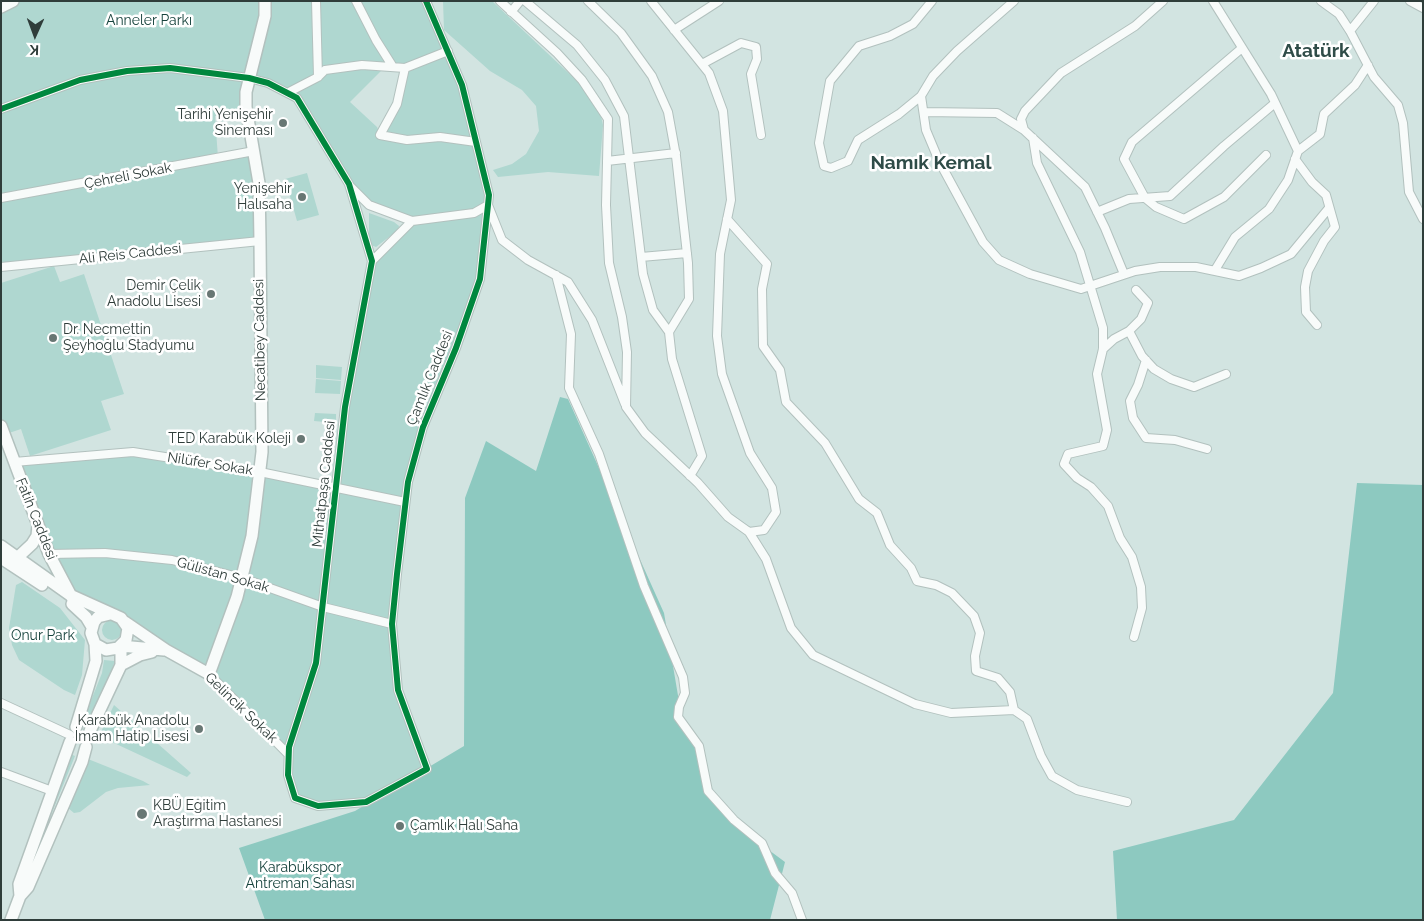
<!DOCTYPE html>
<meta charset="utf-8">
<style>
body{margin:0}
#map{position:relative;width:1424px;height:921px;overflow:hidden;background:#d2e4e1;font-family:Raleway,sans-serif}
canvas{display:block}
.frame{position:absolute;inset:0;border:2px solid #2f3d3a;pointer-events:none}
.north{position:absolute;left:10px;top:10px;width:50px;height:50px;-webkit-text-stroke:4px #fff;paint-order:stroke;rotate:182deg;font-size:14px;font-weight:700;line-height:20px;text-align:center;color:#2f3d3a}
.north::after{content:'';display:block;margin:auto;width:18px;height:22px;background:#2f3d3a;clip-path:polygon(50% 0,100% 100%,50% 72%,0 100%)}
</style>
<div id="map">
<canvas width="1424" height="921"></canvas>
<div class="frame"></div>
<div class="north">K</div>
</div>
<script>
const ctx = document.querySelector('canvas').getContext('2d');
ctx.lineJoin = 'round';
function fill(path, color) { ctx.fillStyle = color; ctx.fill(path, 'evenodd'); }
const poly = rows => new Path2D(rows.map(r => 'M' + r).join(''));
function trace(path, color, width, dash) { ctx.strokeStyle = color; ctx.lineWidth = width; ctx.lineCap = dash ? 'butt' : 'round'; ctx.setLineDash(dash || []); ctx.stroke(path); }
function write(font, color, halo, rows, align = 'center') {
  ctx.font = font + ' Raleway,sans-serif'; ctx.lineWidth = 5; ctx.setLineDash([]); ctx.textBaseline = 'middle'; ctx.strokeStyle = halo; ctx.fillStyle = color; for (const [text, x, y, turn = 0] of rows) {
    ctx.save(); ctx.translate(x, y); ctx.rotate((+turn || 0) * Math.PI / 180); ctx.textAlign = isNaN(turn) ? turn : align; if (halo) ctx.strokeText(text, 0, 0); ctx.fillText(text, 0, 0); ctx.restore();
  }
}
const green = poly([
 [1,1,426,1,462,85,489,195,480,279,423,427,408,482,392,624,398,690,427,769,366,802,318,806,295,798,288,754,209,674,70,595,14,462,133,452,336,487,372,261,412,221,369,205,349,184,297,98,249,78,246,107,215,116,218,158,254,151,260,241,1,267],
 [405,68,397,104,380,134,377,127,350,102,383,69],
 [443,1,492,1,578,82,600,112,603,125,599,176,548,172,498,177,493,170,512,164,526,154,539,131,536,106,522,90,490,71,444,30],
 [307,173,319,215,297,221,285,179],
 [369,213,394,222,399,226,398,230,376,247,371,245,369,236],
 [54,266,60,282,84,274,124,394,101,401,111,430,30,456,21,429,6,434,1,420,1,283],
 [316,365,342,367,341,380,316,378],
 [316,379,341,381,340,394,315,393],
 [315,413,336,414,336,423,314,421],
 [22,582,60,608,85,640,82,675,75,695,64,690,19,660,12,645,9,628,16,585],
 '102 630a10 10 0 1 1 20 0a10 10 0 1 1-20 0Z',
 [104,660,115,661,89,725,82,723,102,673],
 [114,705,191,773,187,777,99,736],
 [70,754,75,756,34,857],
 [88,759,143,781,150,785,118,788,106,792,80,812,74,813,68,808]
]);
const forest = poly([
 [560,397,568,399,664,613,683,725,701,756,712,788,731,822,785,862,770,920,265,920,239,848,355,811,464,746,465,498,486,441,536,471],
 [1357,483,1423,485,1423,920,1117,920,1113,851,1234,820,1333,693]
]);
const street = poly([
 [316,1,318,77],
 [356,1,376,40,393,67],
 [500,1,557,53,582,80,608,119,606,205,609,263,622,317,627,352,626,407,645,433,698,483,728,517,749,532,764,530,776,512,772,488,750,453,722,374,717,336,720,254,731,200,723,111,709,73,651,1],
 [525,1,577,45,605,80,624,116,643,274,653,310,669,332,672,359,702,456,690,476],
 [588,1,621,33,652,76,668,112,676,156,688,263,689,299,669,332],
 [1014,1,957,51,933,76,921,96,926,130,939,161,983,242,999,260,1030,274,1081,289,1135,271,1160,267,1196,267,1239,276,1261,268,1291,254,1329,208],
 [1213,1,1271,94,1298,151],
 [1321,1,1339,14,1350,31,1374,77,1398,105,1403,123,1409,192,1423,219],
 [1410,1,1423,8],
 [511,12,520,1],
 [674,30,719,1],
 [1350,31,1374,1],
 [1242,48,1132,142,1124,159,1145,198,1156,207,1184,219,1224,197,1266,155],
 [702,64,741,43,756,47,757,59,751,74,761,135],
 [405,68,397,104,380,135,407,140,440,137,476,142],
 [289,92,318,77,325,70,362,65,405,68,448,51],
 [921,96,899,114,858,140,848,161,831,168,824,166,819,143,830,81,859,46,890,36,913,24,932,1],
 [1,109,80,80,127,71,170,68,249,78,268,83,297,98,349,184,372,261,345,407,316,663,289,747,288,775,295,798,318,806,366,802,427,769,398,690,392,624,397,574,408,482,423,427,456,348,480,279,488,205,489,195,462,85,426,1],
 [924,112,997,113,1024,130],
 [1033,138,1037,163,1080,252,1103,328,1103,349,1097,374,1107,430,1103,446,1068,454,1064,464,1077,478,1091,487,1108,506,1120,538,1132,557,1141,587,1142,608,1134,637],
 [1295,159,1312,182,1326,195,1335,227,1324,241,1308,271,1305,287,1306,312,1317,325],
 [607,161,676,153],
 [350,186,369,205,412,221,474,213,488,205,502,240,528,260,568,282,592,320,625,404],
 [1,198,254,151],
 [1097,212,1129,199,1170,196,1224,146,1275,103],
 [727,219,767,264,762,289,763,346,780,370,786,402,825,443,859,499,877,513,890,545,911,568,917,581,936,585,952,593,974,616,980,633,975,656,976,671,998,678,1010,692,1014,710],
 [641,257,687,253],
 [372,261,412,221],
 [1,267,260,241],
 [1215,270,1235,237,1269,209,1288,180,1298,151,1320,134,1324,114,1355,85,1368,65],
 [1124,274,1105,228,1085,187,1024,130,1021,119,1025,111,1061,73,1135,26,1163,1],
 [556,275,571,334,569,388,599,454,644,586,683,677,685,693,679,707,678,717,699,746,708,791,734,820,762,843,775,873,792,893,802,920],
 [1129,331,1142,356,1154,369,1171,379,1194,387,1226,374],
 [1103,349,1114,339,1129,331,1141,319,1148,303,1136,290],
 [1146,360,1138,385,1130,401,1133,418,1146,438,1175,440,1207,449],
 [14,462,133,452,260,472,405,502],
 [749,532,766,559,791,628,813,655,915,704,951,713,1014,710,1027,719,1041,756,1052,776,1077,790,1127,802],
 [49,554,105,553,172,560,242,578,323,607,392,624],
 [209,674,288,754],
 [1,703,70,735],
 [1,772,52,791]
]);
const secondary = poly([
 [1,7,13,1],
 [1,426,49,554,78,609],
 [1,546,70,595,121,618,128,628,126,640,118,648,106,650,95,644,91,633,94,622,98,617,110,614],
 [1,558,42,585],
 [17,558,32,544,37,536,38,525],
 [72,604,86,617,92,627],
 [125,622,166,650,209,674,237,597,252,536,262,452,260,241,259,183,246,107,246,92,265,16,265,1],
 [121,665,140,655,152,652],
 [76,727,96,661,95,644],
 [90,731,121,665,121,646,164,650],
 [20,896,19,884,70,742],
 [11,920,20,896,28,887,82,762,86,747]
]);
const cycleway = poly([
 [1,109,80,80,127,71,170,68,249,78,268,83,297,98,349,184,372,261,345,407,316,663,289,747,288,775,295,798,318,806,366,802,427,769,398,690,392,624,397,574,408,482,423,427,456,348,480,279,488,205,489,195,462,85,426,1]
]);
const markers = [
 [283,123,5,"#687774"],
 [302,197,5,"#687774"],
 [211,294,5,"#687774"],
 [53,338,5,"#687774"],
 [301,439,5,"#687774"],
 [199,729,5,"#687774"],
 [142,814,6,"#687774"],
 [400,826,5,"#687774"]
];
const parkNames = [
 ["Anneler Parkı",149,21],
 ["Onur Park",43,636],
 ["Karabükspor",300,868],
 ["Antreman Sahası",300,884]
];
const poiNames = [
 ["Tarihi Yenişehir",273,115],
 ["Sineması",273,131],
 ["Yenişehir",292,189],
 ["Halısaha",292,205],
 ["Demir Çelik",201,286],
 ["Anadolu Lisesi",201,302],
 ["Dr. Necmettin",63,330,"left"],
 ["Şeyhoğlu Stadyumu",63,346,"left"],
 ["TED Karabük Koleji",291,439],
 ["Karabük Anadolu",189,721],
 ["İmam Hatip Lisesi",189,737],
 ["KBÜ Eğitim",153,806,"left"],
 ["Araştırma Hastanesi",153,822,"left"],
 ["Çamlık Halı Saha",410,826,"left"]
];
const streetNames = [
 ["Çehreli Sokak",128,176,-11],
 ["Ali Reis Caddesi",130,254,-6],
 ["Necatibey Caddesi",260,340,-91],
 ["Çamlık Caddesi",430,378,-68],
 ["Nilüfer Sokak",210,464,9],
 ["Mithatpaşa Caddesi",324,484,-84],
 ["Fatih Caddesi",36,519,68],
 ["Gülistan Sokak",223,575,16],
 ["Gelincik Sokak",241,708,44]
];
const districtNames = [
 ["Atatürk",1316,51],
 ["Namık Kemal",931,163]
];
fill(green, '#afd7d0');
fill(forest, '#8dc9c0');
trace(street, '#b2c1be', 10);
trace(secondary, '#b2c1be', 14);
trace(street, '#f8fbfa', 8);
trace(secondary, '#f8fbfa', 11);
trace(cycleway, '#00873e', 6);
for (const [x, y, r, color] of markers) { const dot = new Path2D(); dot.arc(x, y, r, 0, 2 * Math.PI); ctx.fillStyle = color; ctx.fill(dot); trace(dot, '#fff', 2); }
write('14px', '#17433d', '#fff', parkNames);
write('14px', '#2f3d3a', '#fff', poiNames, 'right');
write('14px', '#2f3d3a', '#fff', streetNames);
write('bold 19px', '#2f4c48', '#fff', districtNames);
</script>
